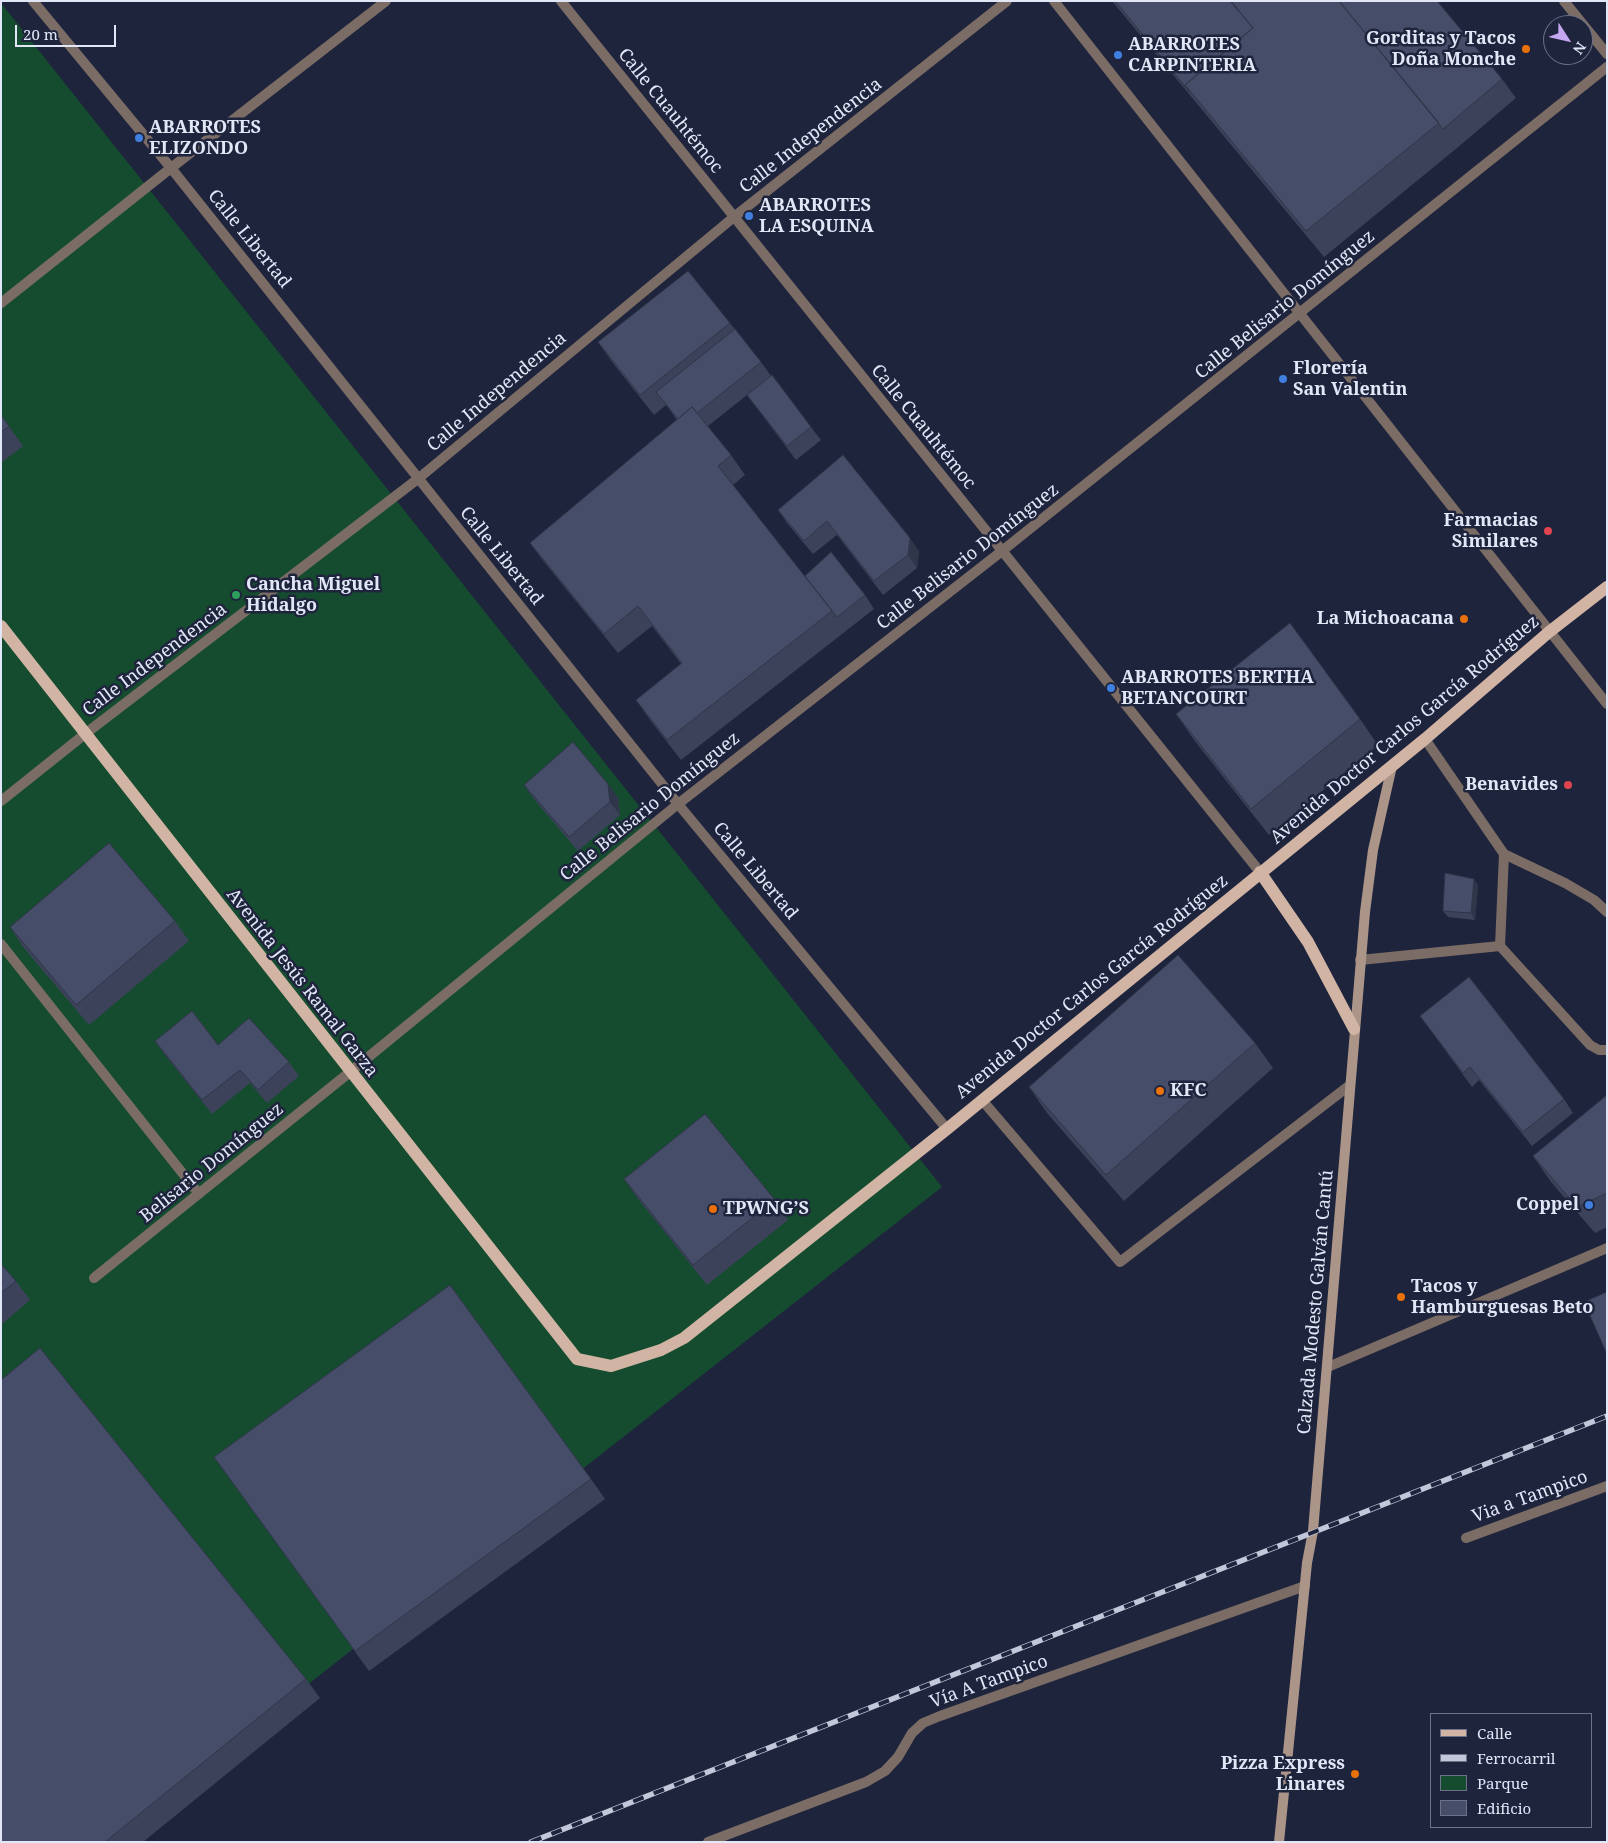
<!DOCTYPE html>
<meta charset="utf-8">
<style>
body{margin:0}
#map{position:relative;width:1608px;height:1843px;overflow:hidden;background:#1f243d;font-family:"Noto Serif",serif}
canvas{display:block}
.frame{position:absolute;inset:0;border:2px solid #e2e7f8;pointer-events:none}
.legend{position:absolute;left:1430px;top:1713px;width:162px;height:115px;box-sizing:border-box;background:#1f243d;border:1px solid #6d7288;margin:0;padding:6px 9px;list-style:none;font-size:15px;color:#e2e7f8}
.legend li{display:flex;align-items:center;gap:10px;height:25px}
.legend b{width:25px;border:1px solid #6d7288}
.north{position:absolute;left:1543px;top:15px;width:50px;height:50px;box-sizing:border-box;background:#1f243d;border:1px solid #6d7288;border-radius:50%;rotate:125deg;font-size:14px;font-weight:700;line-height:20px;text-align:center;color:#e2e7f8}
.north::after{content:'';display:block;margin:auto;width:18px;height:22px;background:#c5a7f1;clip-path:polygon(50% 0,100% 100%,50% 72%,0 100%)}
.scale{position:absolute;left:15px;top:25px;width:101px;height:22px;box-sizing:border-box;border:2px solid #e2e7f8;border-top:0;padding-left:6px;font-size:15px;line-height:18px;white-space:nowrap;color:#e2e7f8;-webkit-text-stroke:4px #1f243d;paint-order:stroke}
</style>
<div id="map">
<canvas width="1608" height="1843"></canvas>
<div class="frame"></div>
<ul class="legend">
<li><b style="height:6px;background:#d1b4a4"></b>Calle</li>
<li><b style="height:6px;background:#c2c7d9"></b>Ferrocarril</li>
<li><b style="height:14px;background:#154c2f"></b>Parque</li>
<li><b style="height:14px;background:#454d68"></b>Edificio</li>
</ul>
<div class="north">N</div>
<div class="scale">20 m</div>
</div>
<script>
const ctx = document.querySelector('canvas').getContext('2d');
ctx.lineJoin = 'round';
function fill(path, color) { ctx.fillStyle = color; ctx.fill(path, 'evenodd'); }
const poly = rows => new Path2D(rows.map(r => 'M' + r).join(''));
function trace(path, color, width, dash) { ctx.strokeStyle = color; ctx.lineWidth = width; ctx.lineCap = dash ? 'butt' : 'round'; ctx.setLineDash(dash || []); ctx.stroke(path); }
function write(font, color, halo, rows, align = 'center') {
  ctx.font = font + ' "Noto Serif",serif'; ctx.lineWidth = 5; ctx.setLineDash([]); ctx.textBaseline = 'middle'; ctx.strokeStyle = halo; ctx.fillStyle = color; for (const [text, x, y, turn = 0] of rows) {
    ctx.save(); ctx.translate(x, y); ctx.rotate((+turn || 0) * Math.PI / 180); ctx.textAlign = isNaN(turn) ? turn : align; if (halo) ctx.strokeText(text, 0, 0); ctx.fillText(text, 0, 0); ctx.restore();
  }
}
const green = poly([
 [1,3,942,1187,107,1842,1,1842]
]);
const lane = poly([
 [1425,739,1504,854,1565,883,1594,900,1607,912],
 [1500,946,1504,854],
 [1360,960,1500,946,1590,1045,1599,1050,1607,1050],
 [982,1100,1120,1262,1350,1085]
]);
const street = poly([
 [33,1,171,168,678,804,947,1129],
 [561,1,1260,872],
 [1054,1,1607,704],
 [1564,1,1607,54],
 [1,303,171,168,386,1],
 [1,801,85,734,419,478,734,217,1007,1],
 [1,944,199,1194],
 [94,1278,350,1072,678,804,1002,551,1607,67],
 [1328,1367,1607,1248],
 [1466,1538,1607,1486],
 [708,1842,866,1782,885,1771,898,1757,912,1733,923,1723,940,1716,1305,1586]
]);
const secondary = poly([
 [1279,1842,1307,1563,1313,1531,1365,912,1373,850,1392,766]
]);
const primary = poly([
 [1,626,577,1359,611,1366,661,1350,684,1338,947,1129,1425,739,1549,632,1607,587],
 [1260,872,1308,942,1354,1029]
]);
const rail = poly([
 [531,1842,1607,1416]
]);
const wall = poly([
 [1112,1,1437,1,1502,79,1516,98,1457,148,1324,257],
 [730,323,761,362,771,376,708,426,731,455,745,475,733,485,805,577,865,595,874,609,681,760,650,720,636,700,681,664,652,626,618,653,544,562,530,543,677,420,666,405,654,415,612,362,598,342],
 [747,395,811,427,821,440,796,460],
 [1,415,23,446,1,463],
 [843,455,919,551,917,568,883,595,837,535,813,554,787,523,778,510],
 [1176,714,1360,719,1378,745,1269,835,1194,740],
 [524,785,618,797,620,815,578,851,533,798],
 [1474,879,1478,886,1475,920,1448,917,1443,911],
 [175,921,189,941,89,1025,23,947,10,927],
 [1420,1016,1564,1099,1573,1113,1532,1146,1479,1080,1472,1087],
 [155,1041,218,1045,289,1062,299,1076,267,1103,250,1083,212,1114,164,1054],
 [1255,1043,1273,1068,1124,1201,1047,1113,1029,1087],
 [1607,1095,1607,1227,1595,1233,1551,1182,1533,1156],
 [624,1179,775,1200,788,1220,707,1285,638,1199],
 [1,1264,16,1281,30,1300,1,1325],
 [214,1457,591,1479,605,1499,369,1671],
 [306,1679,320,1698,143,1842,1,1842]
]);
const shadedWall = poly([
 [910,538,919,551,917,568,908,555],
 [608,784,618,797,620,815,610,802],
 [1474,879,1478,886,1475,920,1471,913]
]);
const building = poly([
 [1115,1,1230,1,1253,28,1185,85,1189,91,1115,1],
 [1231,1,1339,1,1439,123,1306,231,1185,85,1253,28,1231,1],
 [1339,1,1437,1,1502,79,1443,129,1339,1],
 [688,271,730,323,640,395,598,342,688,271],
 [735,329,761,362,697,413,692,407,678,419,656,392,735,329],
 [772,375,811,427,787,446,747,395,772,375],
 [692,407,731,455,718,466,832,611,667,740,636,700,682,663,638,606,604,634,530,543,692,407],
 [1,415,9,426,1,432,1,415],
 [843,455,910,538,908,555,874,581,827,521,804,541,778,510,843,455],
 [831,552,865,595,837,617,805,576,831,552],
 [1290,623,1360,719,1251,809,1176,714,1290,623],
 [573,742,608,784,610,802,569,837,524,785,573,742],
 [109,843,175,921,76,1005,10,927,109,843],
 [1445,873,1474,879,1471,913,1443,911,1445,873],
 [1178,955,1255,1043,1106,1175,1029,1087,1178,955],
 [1469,977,1564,1099,1523,1132,1470,1067,1463,1073,1420,1016,1469,977],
 [192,1011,218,1045,249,1018,289,1062,258,1090,240,1070,202,1100,155,1041,192,1011],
 [1607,1095,1607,1193,1577,1207,1533,1156,1607,1095],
 [705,1114,775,1200,693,1265,624,1179,705,1114],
 [1,1264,16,1281,1,1293,1,1264],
 [450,1285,591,1479,355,1651,214,1457,450,1285],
 [1607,1292,1607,1354,1584,1302,1607,1292],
 [40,1348,306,1679,105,1842,1,1842,1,1380,40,1348]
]);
const markers = [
 [1526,49,5,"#e8710a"],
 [1118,55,5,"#3f7fe0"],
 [139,138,5,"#3f7fe0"],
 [749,216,5,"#3f7fe0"],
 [1283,379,5,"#3f7fe0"],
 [1548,531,5,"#e0444e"],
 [236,595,5,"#2e9e5b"],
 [1464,619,5,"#e8710a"],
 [1111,688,5,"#3f7fe0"],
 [1568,785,5,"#e0444e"],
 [1160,1091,5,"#e8710a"],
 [1589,1205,5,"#3f7fe0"],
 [713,1209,5,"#e8710a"],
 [1401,1297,5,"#e8710a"],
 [1355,1774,5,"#e8710a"]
];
const poiNames = [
 ["Gorditas y Tacos",1516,39,"right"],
 ["Doña Monche",1516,60,"right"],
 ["ABARROTES",1128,45],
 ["CARPINTERIA",1128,66],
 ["ABARROTES",149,128],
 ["ELIZONDO",149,149],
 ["ABARROTES",759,206],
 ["LA ESQUINA",759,227],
 ["Florería",1293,369],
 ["San Valentin",1293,390],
 ["Farmacias",1538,521,"right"],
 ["Similares",1538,542,"right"],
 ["Cancha Miguel",246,585],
 ["Hidalgo",246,606],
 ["La Michoacana",1454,619,"right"],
 ["ABARROTES BERTHA",1121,678],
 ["BETANCOURT",1121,699],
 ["Benavides",1558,785,"right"],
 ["KFC",1170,1091],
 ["Coppel",1579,1205,"right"],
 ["TPWNG’S",723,1209],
 ["Tacos y",1411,1287],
 ["Hamburguesas Beto",1411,1308],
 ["Pizza Express",1345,1764,"right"],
 ["Linares",1345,1785,"right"]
];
const streetNames = [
 ["Calle Cuauhtémoc",670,111,51],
 ["Calle Independencia",811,136,-38],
 ["Calle Libertad",249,239,51],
 ["Calle Belisario Domínguez",1285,305,-39],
 ["Calle Independencia",497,392,-40],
 ["Calle Cuauhtémoc",923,427,51],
 ["Calle Libertad",501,556,51],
 ["Calle Belisario Domínguez",968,557,-38],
 ["Calle Independencia",155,660,-37],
 ["Avenida Doctor Carlos García Rodríguez",1405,730,-40],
 ["Calle Belisario Domínguez",650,807,-39],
 ["Calle Libertad",755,871,50],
 ["Avenida Jesús Ramal Garza",302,983,52],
 ["Avenida Doctor Carlos García Rodríguez",1092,987,-39],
 ["Belisario Domínguez",212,1163,-39],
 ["Calzada Modesto Galván Cantú",1316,1302,-85],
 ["Via a Tampico",1530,1497,-20],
 ["Vía A Tampico",989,1682,-20]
];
fill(green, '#154c2f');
trace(lane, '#7b6d65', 10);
trace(street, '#7b6d65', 10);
trace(secondary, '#ab9589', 10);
trace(primary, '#d1b4a4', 12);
trace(rail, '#c2c7d9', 5.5);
trace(rail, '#1f243d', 4, [11]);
fill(wall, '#3b4259');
fill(shadedWall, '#303649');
fill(building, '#454d68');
trace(building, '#303649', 1);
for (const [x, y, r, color] of markers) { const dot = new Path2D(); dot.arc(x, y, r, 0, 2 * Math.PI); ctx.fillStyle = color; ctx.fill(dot); trace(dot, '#1f243d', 2); }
write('bold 18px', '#e2e7f8', '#1f243d', poiNames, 'left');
write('18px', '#e2e7f8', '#1f243d', streetNames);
</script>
